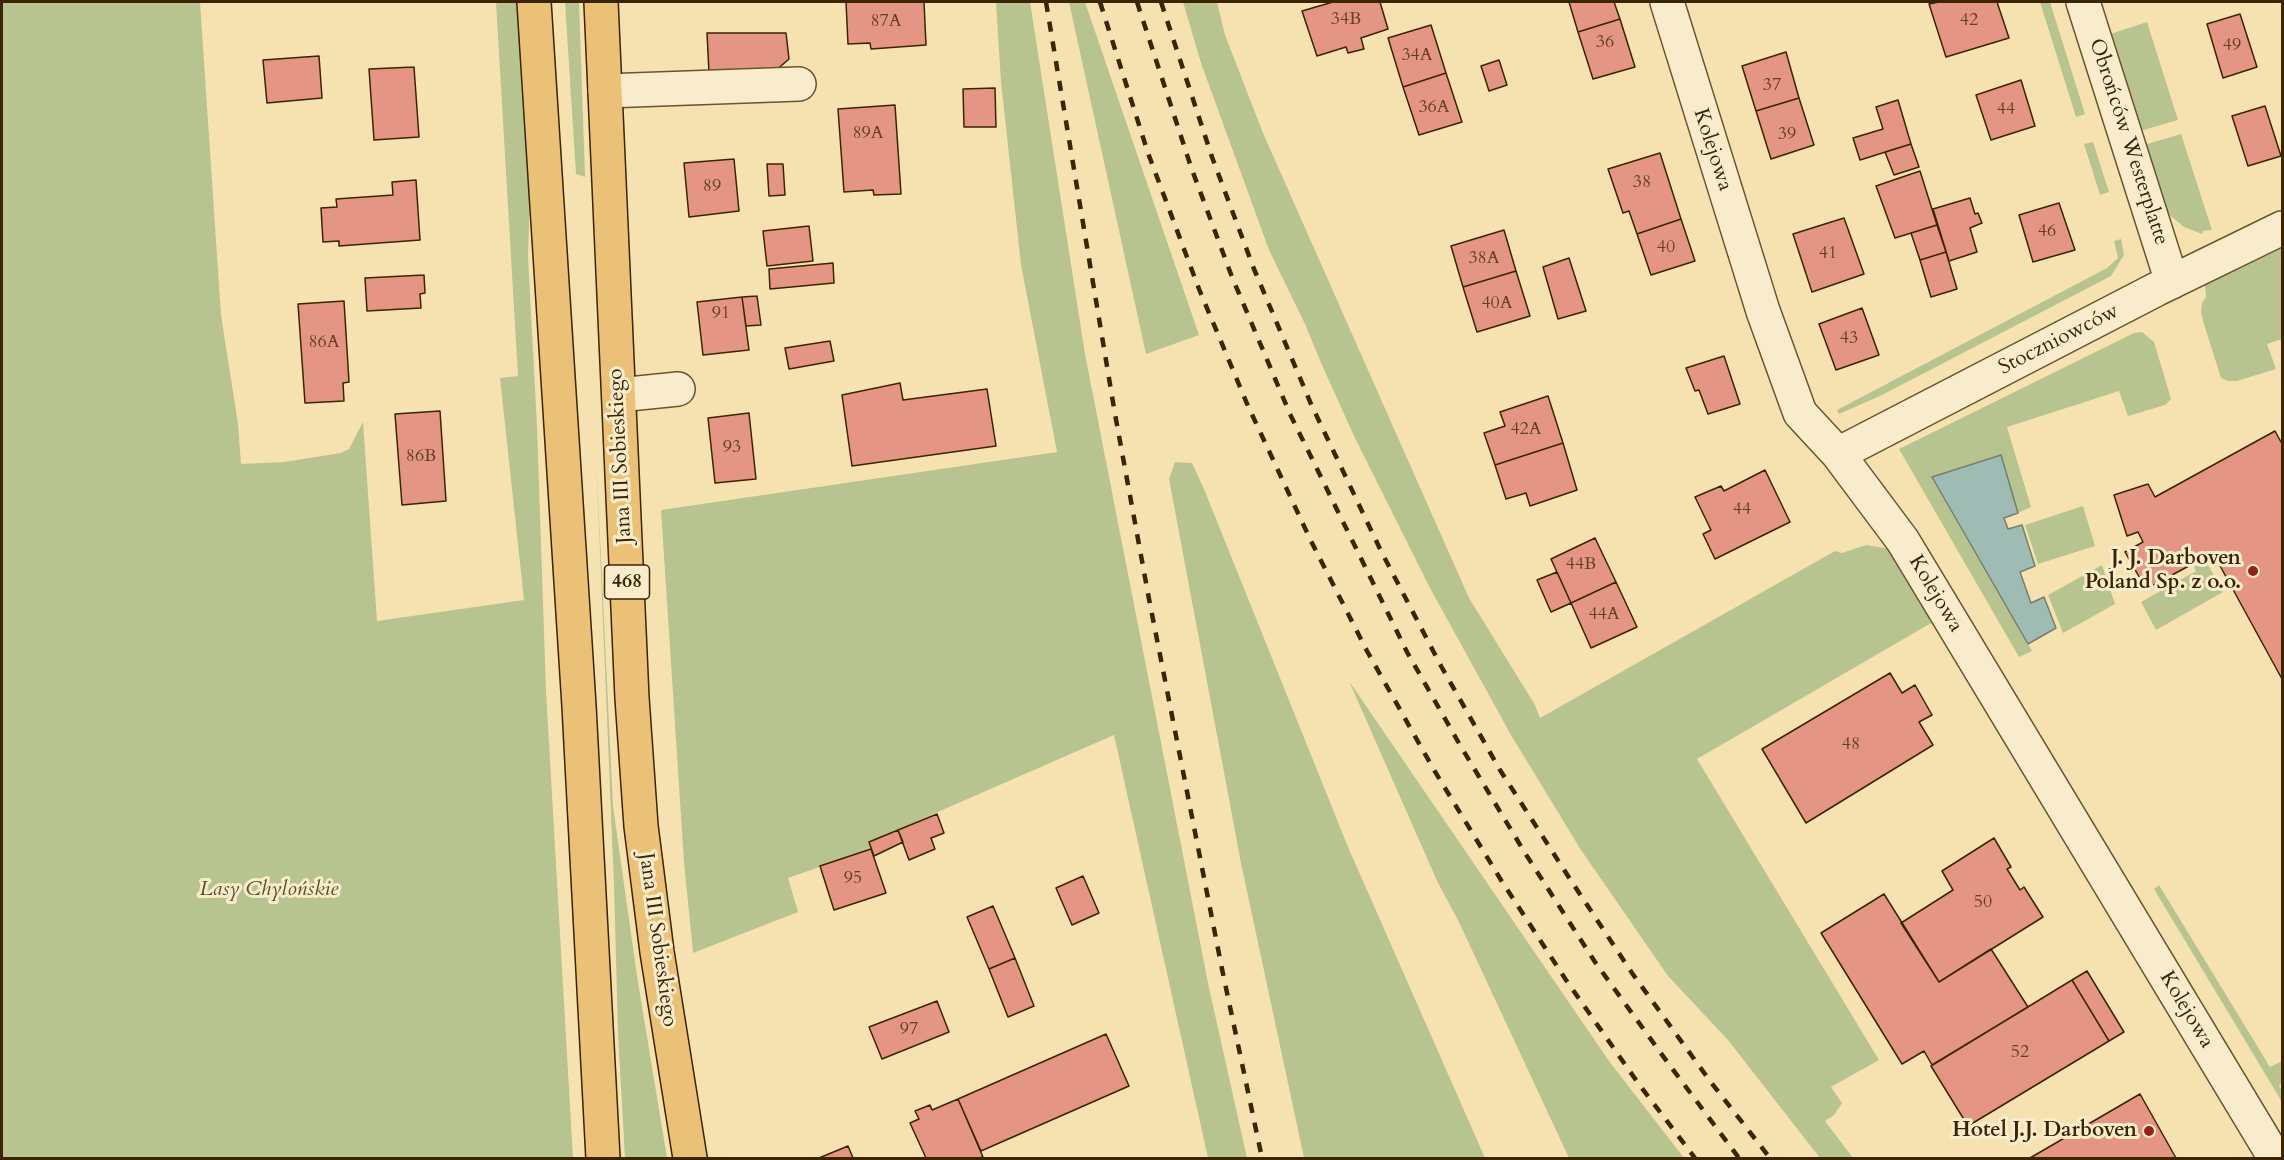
<!DOCTYPE html>
<meta charset="utf-8">
<style>
body{margin:0}
#map{position:relative;width:2284px;height:1160px;overflow:hidden;background:#f6e2b1;font-family:Cardo,serif}
canvas{display:block}
.frame{position:absolute;inset:0;border:3px solid #3b2401;pointer-events:none}
</style>
<div id="map">
<canvas width="2284" height="1160"></canvas>
<div class="frame"></div>
</div>
<script>
const ctx = document.querySelector('canvas').getContext('2d');
ctx.lineJoin = 'round';
function fill(path, color) { ctx.fillStyle = color; ctx.fill(path, 'evenodd'); }
const poly = rows => new Path2D(rows.map(r => 'M' + r).join(''));
function trace(path, color, width, dash) { ctx.strokeStyle = color; ctx.lineWidth = width; ctx.lineCap = dash ? 'butt' : 'round'; ctx.setLineDash(dash || []); ctx.stroke(path); }
function write(font, color, halo, rows, align = 'center') {
  ctx.font = font + ' Cardo,serif'; ctx.lineWidth = 6; ctx.setLineDash([]); ctx.textBaseline = 'middle'; ctx.strokeStyle = halo; ctx.fillStyle = color; for (const [text, x, y, turn = 0] of rows) {
    ctx.save(); ctx.translate(x, y); ctx.rotate((+turn || 0) * Math.PI / 180); ctx.textAlign = isNaN(turn) ? turn : align; if (halo) ctx.strokeText(text, 0, 0); ctx.fillText(text, 0, 0); ctx.restore();
  }
}
const green = poly([
 [2,2,200,2,221,315,238,424,241,464,284,462,341,453,349,449,363,422,377,621,524,600,500,378,518,376,496,2,522,2,532,132,528,256,537,426,546,691,573,1158,2,1158],
 [565,2,579,2,585,177,576,174],
 [996,2,1030,2,1085,354,1209,988,1247,1158,1208,1158,1114,735,869,842,871,849,788,878,798,912,693,953,684,862,661,510,1057,452,1021,265,1001,82],
 [1069,2,1085,2,1199,335,1146,354],
 [1183,2,1217,2,1225,35,1263,133,1469,598,1535,705,1540,718,1835,551,1842,553,1866,545,1890,549,1933,622,1697,759,1879,1060,1831,1087,1842,1103,1834,1115,1825,1121,1853,1158,1820,1158,1728,1040,1668,976,1581,850,1511,735,1430,588,1354,436,1322,365,1305,324,1269,250,1201,63],
 [2040,2,2050,2,2085,114,2076,117],
 [2147,22,2178,120,2140,131,2107,35],
 [2181,134,2212,230,2203,231,2202,234,2184,227,2161,208,2144,145],
 [2093,142,2109,192,2100,195,2084,144],
 [2121,239,2124,255,2111,276,1882,395,1839,414,1837,410,2107,268,2118,258,2114,241],
 [2282,247,2282,339,2267,344,2276,369,2237,381,2228,381,2221,378,2203,321,2201,312,2202,303,2206,297,2205,285],
 [2142,332,2154,342,2171,399,2165,405,2128,416,2119,391,2007,427,2031,507,2018,513,2000,455,1932,477,2032,651,2019,657,1899,449,2134,333],
 [596,456,613,806,637,976,667,1158,625,1158,618,1033,614,885],
 [1175,462,1192,463,1204,489,1348,847,1485,1158,1304,1158,1241,863,1169,479],
 [2083,506,2095,546,2038,564,2025,525],
 [2206,561,2223,592,2156,630,2141,602,2196,571,2194,567],
 [2102,565,2115,604,2063,633,2048,595],
 [1349,681,1609,1061,1684,1158,1569,1158,1458,920,1438,883],
 [2159,885,2270,1067,2282,1061,2282,1083,2279,1085,2282,1092,2282,1102,2154,889]
]);
const water = poly([
 [2001,455,2018,513,2004,518,2008,529,2022,525,2035,566,2020,572,2031,603,2044,597,2056,628,2028,644,1932,477,2001,455]
]);
const building = poly([
 [846,2,924,2,926,45,871,49,870,43,848,44,846,2],
 [1333,2,1380,2,1388,29,1361,38,1364,49,1348,53,1346,47,1317,56,1302,11,1333,2],
 [1569,2,1614,2,1620,19,1578,32,1569,2],
 [1939,2,1997,2,2009,38,1946,57,1929,4,1939,2],
 [2240,14,2257,67,2223,78,2207,24,2240,14],
 [1620,19,1635,67,1593,79,1578,32,1620,19],
 [1431,25,1446,73,1403,87,1388,38,1431,25],
 [707,33,786,33,789,59,773,73,709,73,707,33],
 [1786,52,1799,98,1756,111,1742,66,1786,52],
 [319,56,322,98,267,103,263,60,319,56],
 [1499,60,1507,85,1489,91,1481,66,1499,60],
 [414,67,419,137,374,140,369,69,414,67],
 [1446,73,1462,122,1419,135,1403,87,1446,73],
 [2021,80,2035,126,1991,140,1976,95,2021,80],
 [995,88,996,127,964,127,963,89,995,88],
 [1799,98,1814,145,1771,159,1756,111,1799,98],
 [1898,100,1911,144,1860,160,1853,138,1883,129,1876,107,1898,100],
 [895,105,901,194,874,195,873,190,844,192,838,109,895,105],
 [2265,106,2281,156,2248,166,2232,116,2265,106],
 [1911,144,1919,167,1894,175,1885,152,1911,144],
 [1660,153,1681,219,1637,234,1629,211,1623,213,1608,169,1660,153],
 [734,159,739,211,689,217,684,163,734,159],
 [767,164,783,164,785,195,769,196,767,164],
 [1920,171,1937,225,1895,238,1876,186,1920,171],
 [416,180,420,240,339,246,339,241,323,242,321,208,337,207,336,199,393,195,392,182,416,180],
 [1970,198,1975,214,1978,213,1982,223,1970,228,1977,252,1949,261,1933,209,1970,198],
 [2059,203,2075,250,2033,262,2019,215,2059,203],
 [1844,218,1864,274,1812,292,1793,234,1844,218],
 [1681,219,1695,261,1651,275,1637,234,1681,219],
 [1937,225,1946,252,1920,260,1911,233,1937,225],
 [809,226,813,261,767,266,763,231,809,226],
 [1504,230,1516,271,1463,287,1451,246,1504,230],
 [1946,252,1957,289,1931,297,1920,260,1946,252],
 [1569,258,1586,311,1558,319,1543,267,1569,258],
 [833,263,834,283,770,289,769,269,833,263],
 [1516,271,1530,316,1477,332,1463,287,1516,271],
 [424,275,425,293,420,294,421,308,367,311,365,278,424,275],
 [757,296,761,325,746,326,742,297,757,296],
 [742,297,749,350,703,355,697,302,742,297],
 [344,301,349,382,343,383,344,401,305,403,298,304,344,301],
 [1862,308,1879,355,1836,370,1819,324,1862,308],
 [830,341,834,361,789,369,785,348,830,341],
 [1724,356,1740,404,1708,414,1699,390,1695,391,1686,368,1724,356],
 [900,383,903,400,987,389,996,446,852,466,842,395,900,383],
 [1548,396,1563,443,1495,465,1484,433,1505,426,1500,412,1548,396],
 [440,411,446,501,402,505,395,414,440,411],
 [749,413,756,479,715,483,708,418,749,413],
 [2275,431,2281,442,2282,441,2282,679,2213,553,2146,589,2125,552,2143,542,2138,532,2127,536,2114,495,2148,484,2155,497,2275,431],
 [1563,443,1577,490,1530,506,1526,493,1506,499,1495,465,1563,443],
 [1765,470,1790,522,1715,559,1703,534,1711,530,1695,497,1721,486,1724,491,1765,470],
 [1595,538,1616,582,1571,603,1551,559,1595,538],
 [1557,572,1571,603,1551,612,1537,580,1557,572],
 [1616,582,1637,627,1591,648,1571,603,1616,582],
 [1890,673,1902,693,1915,685,1932,715,1919,722,1933,745,1806,823,1762,749,1890,673],
 [937,814,944,833,931,838,935,849,909,860,898,830,937,814],
 [898,830,903,842,874,856,869,842,898,830],
 [1994,838,2011,867,2007,869,2020,890,2024,887,2043,917,1939,982,1901,923,1953,890,1942,871,1994,838],
 [871,849,886,893,834,910,820,866,871,849],
 [1083,876,1099,913,1072,925,1056,888,1083,876],
 [1884,894,1939,982,1991,949,2028,1007,1932,1065,1924,1051,1902,1064,1821,933,1884,894],
 [993,906,1015,958,989,969,967,917,993,906],
 [1015,958,1034,1006,1008,1017,989,969,1015,958],
 [2087,971,2124,1032,2109,1041,2072,980,2087,971],
 [2072,980,2109,1041,1968,1126,1931,1066,2072,980],
 [937,1001,949,1032,882,1059,869,1027,937,1001],
 [1106,1034,1129,1086,981,1151,958,1099,1106,1034],
 [2140,1094,2176,1158,2030,1158,2140,1094],
 [958,1099,983,1157,979,1158,926,1158,910,1123,919,1119,915,1111,930,1105,932,1110,958,1099],
 [848,1146,853,1158,819,1158,848,1146]
]);
const minor = poly([
 [1667,2,1763,311,1800,413,1838,454,1903,541,2275,1158],
 [2083,2,2172,282],
 [605,91,799,84],
 [619,395,678,389],
 [1838,454,2157,289,2282,228]
]);
const major = poly([
 [534,2,579,706,603,1158],
 [601,2,632,698,641,826,657,952,690,1158]
]);
const rail = poly([
 [1046,2,1115,414,1149,599,1222,969,1262,1158],
 [1100,2,1148,153,1199,289,1248,406,1311,541,1367,651,1434,770,1501,880,1566,980,1638,1083,1695,1158],
 [1137,2,1191,167,1232,277,1290,414,1407,652,1460,745,1525,853,1595,962,1668,1063,1739,1158],
 [1161,2,1212,157,1254,269,1311,404,1381,551,1441,666,1500,770,1568,876,1632,973,1710,1081,1770,1158]
]);
const markers = [
 [2253,571,6,"#8f2418"],
 [2149,1131,6,"#8f2418"]
];
const numberNames = [
 ["34B",1346,20],
 ["42",1969,21],
 ["87A",886,22],
 ["36",1605,43],
 ["49",2232,46],
 ["34A",1417,56],
 ["37",1772,86],
 ["36A",1434,108],
 ["44",2006,110],
 ["89A",868,134],
 ["39",1787,135],
 ["38",1642,183],
 ["89",712,187],
 ["46",2047,232],
 ["40",1666,248],
 ["41",1828,254],
 ["38A",1484,259],
 ["40A",1497,304],
 ["91",721,314],
 ["43",1849,339],
 ["86A",324,343],
 ["42A",1526,430],
 ["93",732,448],
 ["86B",421,457],
 ["44",1742,510],
 ["44B",1581,565],
 ["44A",1604,615],
 ["48",1851,745],
 ["95",853,879],
 ["50",1983,903],
 ["97",909,1030],
 ["52",2020,1053]
];
const shields = [
 [627,582,45]
];
const shieldNames = [
 ["468",627,582]
];
const streetNames = [
 ["Obrońców Westerplatte",2128,142,72],
 ["Kolejowa",1712,150,72],
 ["Stoczniowców",2059,340,-27],
 ["Jana III Sobieskiego",621,456,-93],
 ["Kolejowa",1935,594,59],
 ["Jana III Sobieskiego",657,940,82],
 ["Kolejowa",2186,1010,59]
];
const poiNames = [
 ["J. J. Darboven",2241,559],
 ["Poland Sp. z o.o.",2241,583],
 ["Hotel J.J. Darboven",2137,1131]
];
const parkNames = [
 ["Lasy Chylońskie",269,890]
];
fill(green, '#b8c48f');
fill(water, '#9ebcb3');
trace(water, '#767f6c', 1.5);
fill(building, '#e49583');
trace(building, '#3b2401', 1.5);
trace(minor, '#6a542d', 36);
trace(major, '#3b2401', 36);
trace(minor, '#f9eccc', 33);
trace(major, '#ebc178', 33);
trace(rail, '#3b2401', 4.5, [10, 10]);
for (const [x, y, r, color] of markers) { const dot = new Path2D(); dot.arc(x, y, r, 0, 2 * Math.PI); ctx.fillStyle = color; ctx.fill(dot); trace(dot, '#f9eccc', 2); }
write('18px', '#654022', null, numberNames);
for (const [x, y, w] of shields) { const box = new Path2D(); box.roundRect(x - w / 2, y - 17, w, 34, 4.5); ctx.fillStyle = '#f9eccc'; ctx.fill(box); trace(box, '#3b2401', 1.5); }
write('bold 20px', '#3b2401', null, shieldNames);
write('21px', '#3b2401', '#f9eccc', streetNames);
write('bold 21px', '#3b2401', '#f9eccc', poiNames, 'right');
write('italic 21px', '#5a4c24', '#f9eccc', parkNames);
</script>
